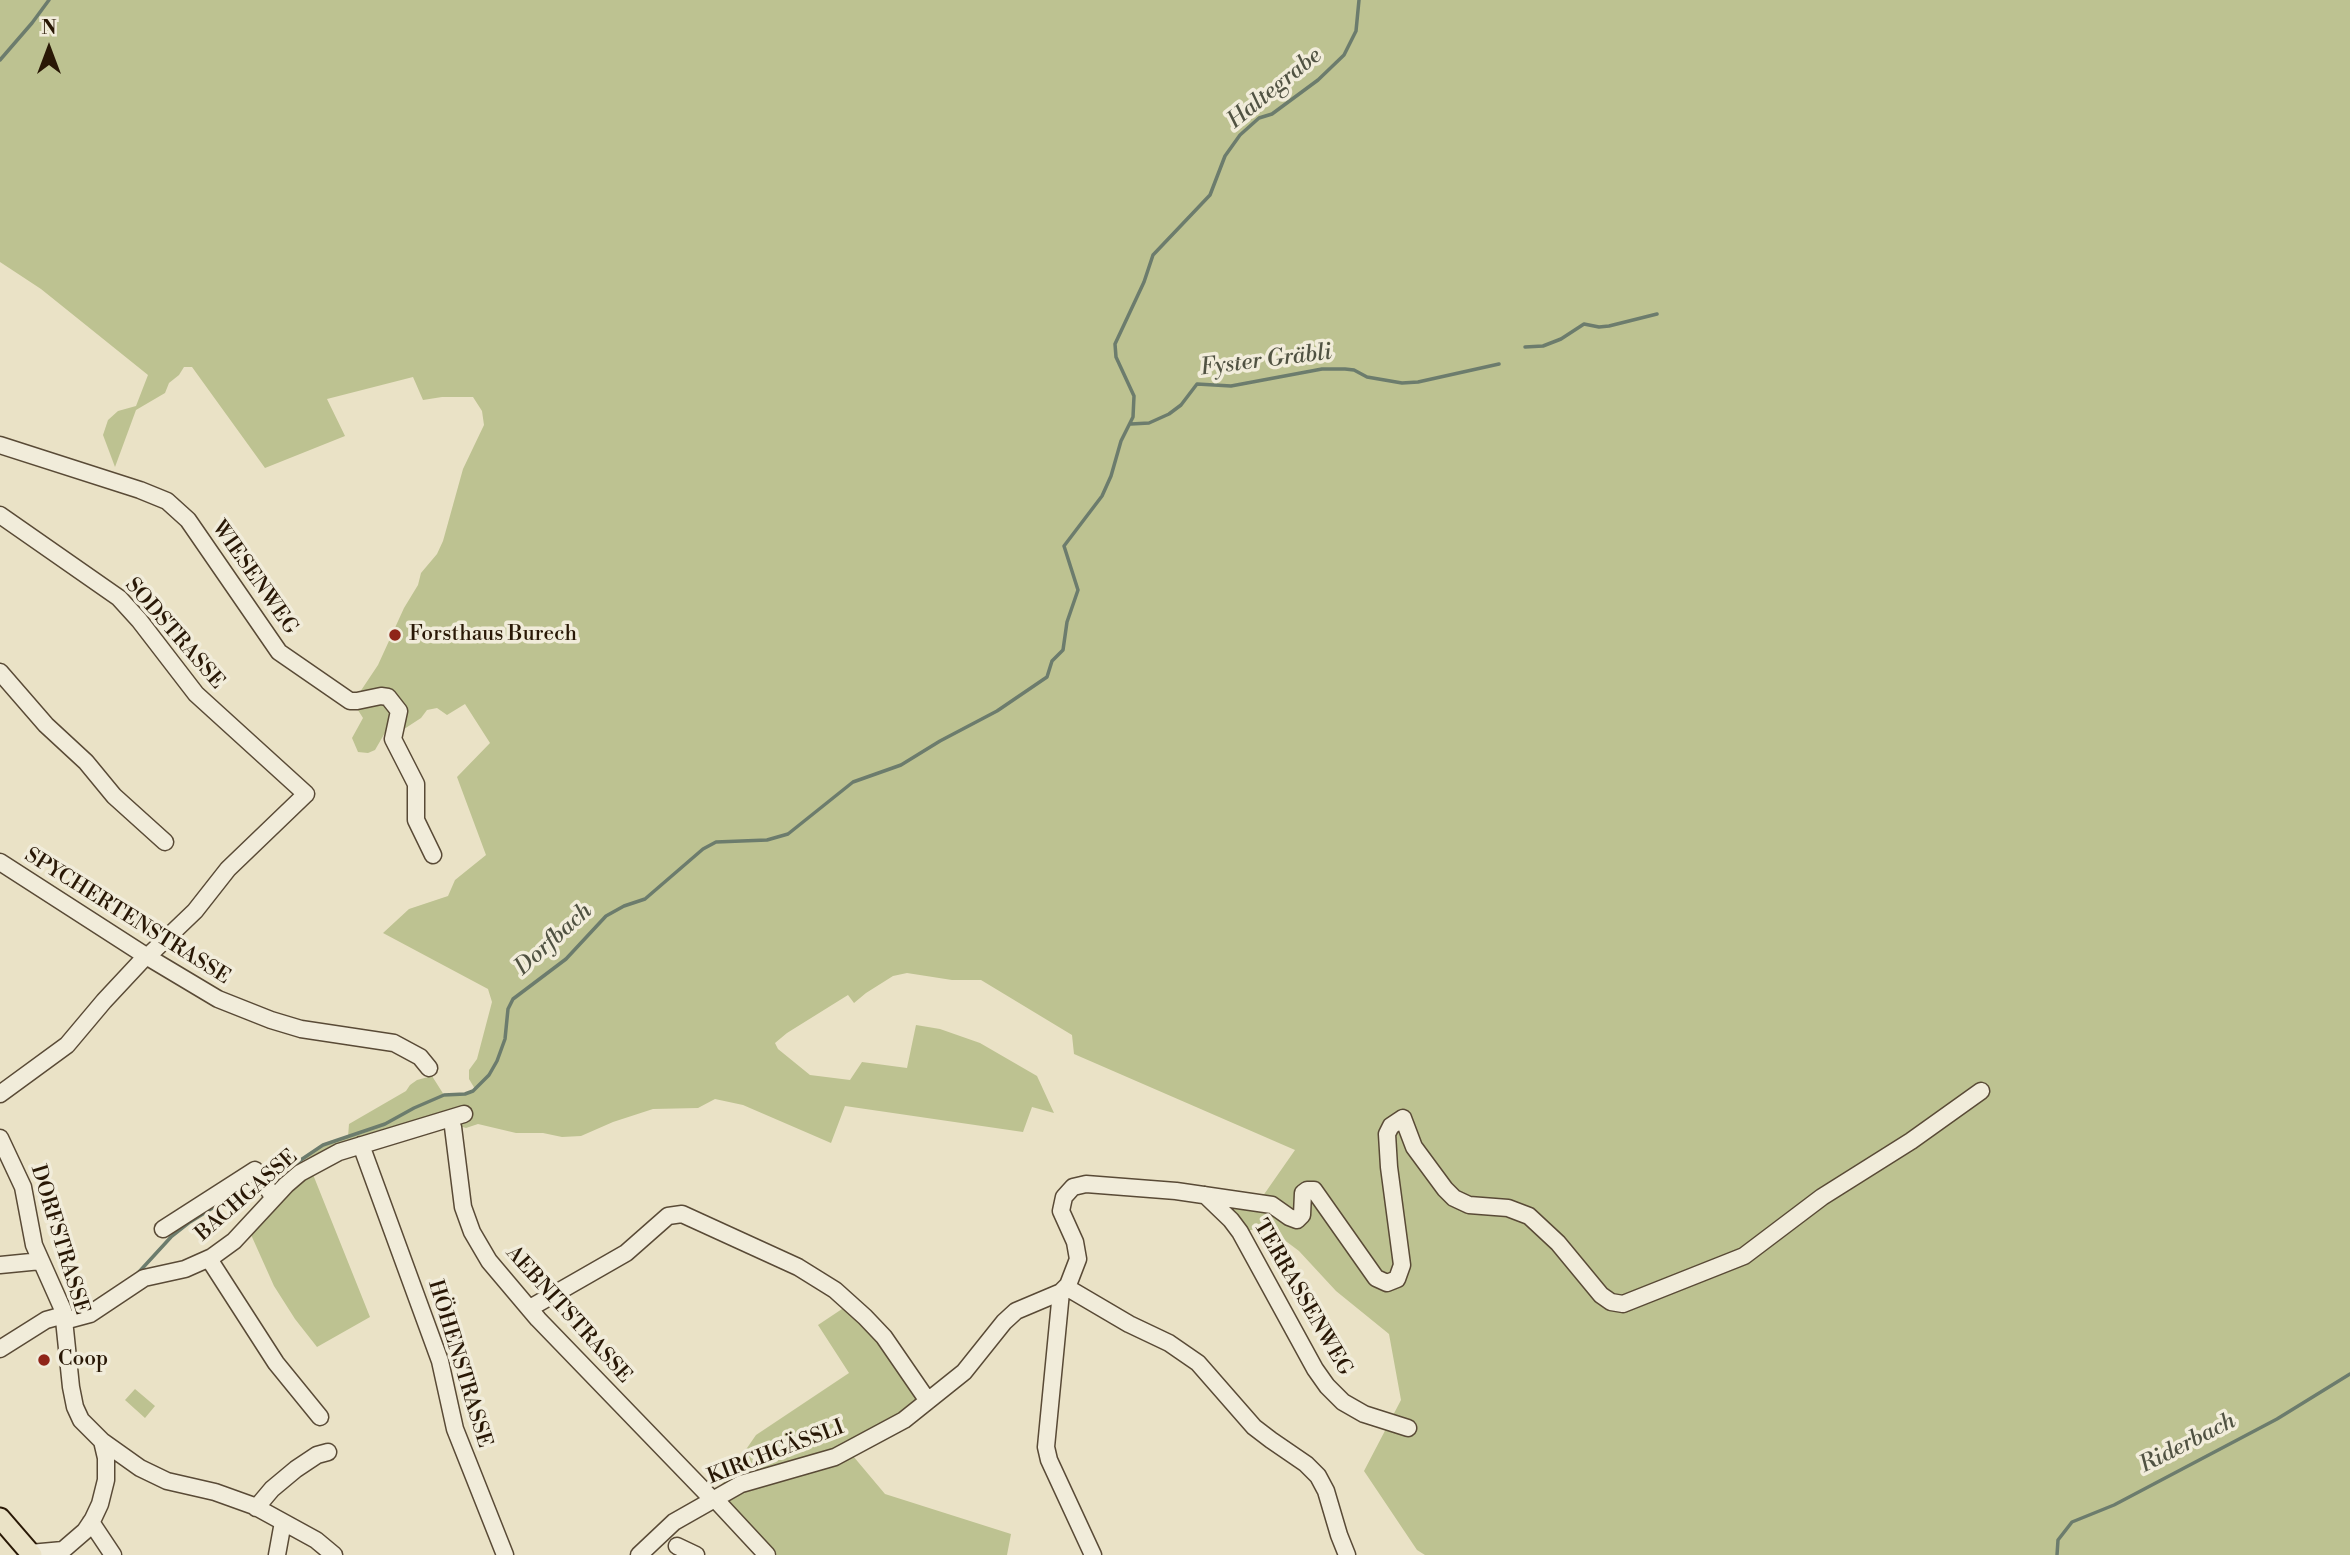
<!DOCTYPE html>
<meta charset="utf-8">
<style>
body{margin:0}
#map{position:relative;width:2350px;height:1555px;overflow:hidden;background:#eae2c6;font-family:"Libre Bodoni",serif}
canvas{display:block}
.north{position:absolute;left:14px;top:14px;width:70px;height:70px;-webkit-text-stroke:5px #f1ecda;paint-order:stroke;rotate:0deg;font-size:19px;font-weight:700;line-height:28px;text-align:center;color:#291806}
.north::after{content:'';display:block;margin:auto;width:24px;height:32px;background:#291806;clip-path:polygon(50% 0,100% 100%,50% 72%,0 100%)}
</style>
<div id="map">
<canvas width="2350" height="1555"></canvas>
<div class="north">N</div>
</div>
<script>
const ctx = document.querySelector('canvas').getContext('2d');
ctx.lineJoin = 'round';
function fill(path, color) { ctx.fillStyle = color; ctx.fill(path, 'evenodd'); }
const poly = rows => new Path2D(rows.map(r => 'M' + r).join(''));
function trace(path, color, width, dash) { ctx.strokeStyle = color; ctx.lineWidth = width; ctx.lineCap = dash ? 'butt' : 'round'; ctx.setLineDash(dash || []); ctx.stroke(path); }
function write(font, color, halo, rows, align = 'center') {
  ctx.font = font + ' "Libre Bodoni",serif'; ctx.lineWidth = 7; ctx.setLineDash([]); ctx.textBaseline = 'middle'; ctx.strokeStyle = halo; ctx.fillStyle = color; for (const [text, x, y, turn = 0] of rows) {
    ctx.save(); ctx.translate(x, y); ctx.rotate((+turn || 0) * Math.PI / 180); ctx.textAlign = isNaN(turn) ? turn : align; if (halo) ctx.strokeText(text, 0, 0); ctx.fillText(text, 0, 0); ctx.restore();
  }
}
const green = poly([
 [0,0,2350,0,2350,1555,1425,1555,1417,1550,1364,1471,1401,1400,1389,1334,1336,1291,1299,1251,1275,1233,1257,1229,1240,1232,1218,1207,1258,1203,1295,1150,1074,1054,1072,1035,981,980,952,980,907,973,893,976,866,993,854,1003,848,995,787,1033,775,1043,778,1049,810,1075,850,1080,862,1062,907,1068,916,1025,940,1029,980,1043,1037,1076,1054,1113,1032,1107,1023,1132,845,1106,831,1143,743,1105,715,1099,698,1108,653,1109,613,1122,581,1136,562,1137,543,1133,516,1133,478,1124,466,1128,456,1125,332,1147,289,1167,323,1145,348,1137,349,1124,406,1091,410,1085,417,1080,432,1076,444,1095,465,1094,475,1089,469,1079,469,1070,477,1059,492,1002,488,989,383,933,409,909,448,896,455,880,486,855,457,777,490,743,465,704,447,715,437,708,427,710,421,718,398,733,386,731,375,750,368,753,358,752,352,738,363,718,356,707,356,698,378,665,404,608,418,585,421,573,437,554,443,541,463,469,484,425,482,411,473,397,442,397,423,400,413,377,327,399,345,436,265,468,192,367,184,367,179,375,169,383,165,393,136,410,115,467,103,435,108,420,118,411,136,406,148,375,41,289,0,262],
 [310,1167,370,1317,317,1347,295,1319,274,1286,248,1228],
 [851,1303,928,1401,848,1450,885,1494,1011,1534,1007,1555,777,1555,718,1490,756,1435,849,1373,818,1325],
 [135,1389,155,1406,145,1418,125,1400]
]);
const stream = poly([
 [0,60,32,23,49,0],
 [1525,347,1543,346,1561,339,1584,324,1599,327,1609,326,1657,314],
 [1131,424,1149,423,1169,414,1181,405,1197,384,1231,386,1322,369,1345,369,1354,370,1367,377,1402,383,1418,382,1499,364],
 [268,1182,323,1145,385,1124,414,1108,444,1095,465,1094,473,1091,489,1075,497,1061,505,1039,508,1009,513,999,566,959,606,916,624,906,645,899,703,849,716,842,767,840,788,834,853,782,901,765,940,741,997,711,1047,677,1052,661,1063,650,1067,622,1078,590,1064,546,1102,496,1111,476,1121,441,1133,417,1134,396,1116,357,1115,344,1144,282,1153,255,1210,195,1225,156,1240,135,1259,118,1272,114,1318,80,1344,55,1356,31,1359,0],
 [138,1273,171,1237,190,1222,214,1207,261,1186],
 [2057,1555,2058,1540,2072,1522,2114,1505,2277,1419,2350,1374]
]);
const minor = poly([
 [0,445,140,490,167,501,188,520,279,652,350,701,357,701,381,696,388,697,399,711,393,739,416,784,416,820,433,855],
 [0,515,119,598,139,620,196,694,306,794,228,869,195,911,147,957],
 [0,672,46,725,86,762,114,796,165,842],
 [0,862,146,956,218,999,271,1020,301,1029,394,1043,420,1057,429,1068],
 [0,1094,67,1045,104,1001,146,956],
 [453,1127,463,1207,472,1232,489,1261,538,1319,712,1499],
 [0,1138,23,1187,34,1245,63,1310,71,1387,75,1407,81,1420,102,1441,140,1468,167,1481,215,1492,254,1506,316,1540,334,1555],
 [361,1145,440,1361,455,1429,505,1555],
 [1205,1195,1231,1220,1240,1232,1315,1369,1327,1386,1343,1402,1364,1414,1408,1428],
 [163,1229,255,1170,274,1198],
 [209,1259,276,1363,320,1417],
 [0,1265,41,1261],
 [1066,1287,1129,1324,1169,1343,1198,1363,1254,1427,1271,1440,1306,1464,1318,1476,1326,1491,1339,1535,1347,1555],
 [530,1308,626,1253,668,1216,682,1214,798,1267,835,1290,865,1317,884,1337,928,1401],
 [64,1321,90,1314,144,1278,185,1269,212,1257,234,1241,286,1185,300,1173,339,1152,464,1114],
 [0,1349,46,1320,64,1315],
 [714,1498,767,1555],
 [256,1508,272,1489,296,1469,317,1455,328,1452],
 [91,1522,113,1555],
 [677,1546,696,1555],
 [30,1553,63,1550,85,1531,93,1519,100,1504,106,1480,106,1458,102,1441],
 [277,1555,283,1522],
 [639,1555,674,1522,741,1484,835,1457,904,1420,964,1372,1004,1322,1016,1311,1061,1292],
 [1093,1555,1049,1460,1046,1447,1061,1292,1068,1285,1078,1259,1075,1242,1061,1211,1064,1197,1073,1187,1086,1184,1176,1191,1272,1205,1289,1217,1297,1220,1302,1215,1303,1193,1307,1190,1314,1190,1376,1278,1387,1283,1397,1279,1402,1265,1389,1167,1387,1134,1391,1126,1403,1118,1414,1147,1445,1189,1454,1198,1469,1205,1508,1208,1529,1216,1558,1243,1601,1295,1611,1302,1623,1304,1744,1256,1822,1197,1911,1141,1981,1091]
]);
const major = poly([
 [0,1518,32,1555]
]);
const markers = [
 [395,635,7,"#8f2418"],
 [44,1360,7,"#8f2418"]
];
const streetNames = [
 ["WIESENWEG",254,578,55],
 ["SODSTRASSE",174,634,49],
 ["SPYCHERTENSTRASSE",127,917,32],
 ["BACHGASSE",247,1196,-41],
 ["DORFSTRASSE",59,1240,73],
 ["TERRASSENWEG",1302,1298,60],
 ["AEBNITSTRASSE",568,1315,48],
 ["HÖHENSTRASSE",459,1364,73],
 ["KIRCHGÄSSLI",776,1453,-21]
];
const poiNames = [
 ["Forsthaus Burech",409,635],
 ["Coop",58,1360]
];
const waterNames = [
 ["Haltegrabe",1275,89,-39],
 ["Fyster Gräbli",1266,361,-7],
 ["Dorfbach",554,940,-42],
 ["Riderbach",2188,1444,-27]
];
fill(green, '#bdc291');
trace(stream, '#6c7c6d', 3.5);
trace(minor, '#594a36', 19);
trace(major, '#291806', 23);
trace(minor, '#f1ecda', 16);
trace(major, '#eae2c6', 19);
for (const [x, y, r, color] of markers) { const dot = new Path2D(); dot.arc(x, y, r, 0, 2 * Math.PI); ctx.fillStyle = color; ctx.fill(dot); trace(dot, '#f1ecda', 2.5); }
write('21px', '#291806', '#f1ecda', streetNames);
write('21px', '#291806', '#f1ecda', poiNames, 'left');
write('italic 23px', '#505242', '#f1ecda', waterNames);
</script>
